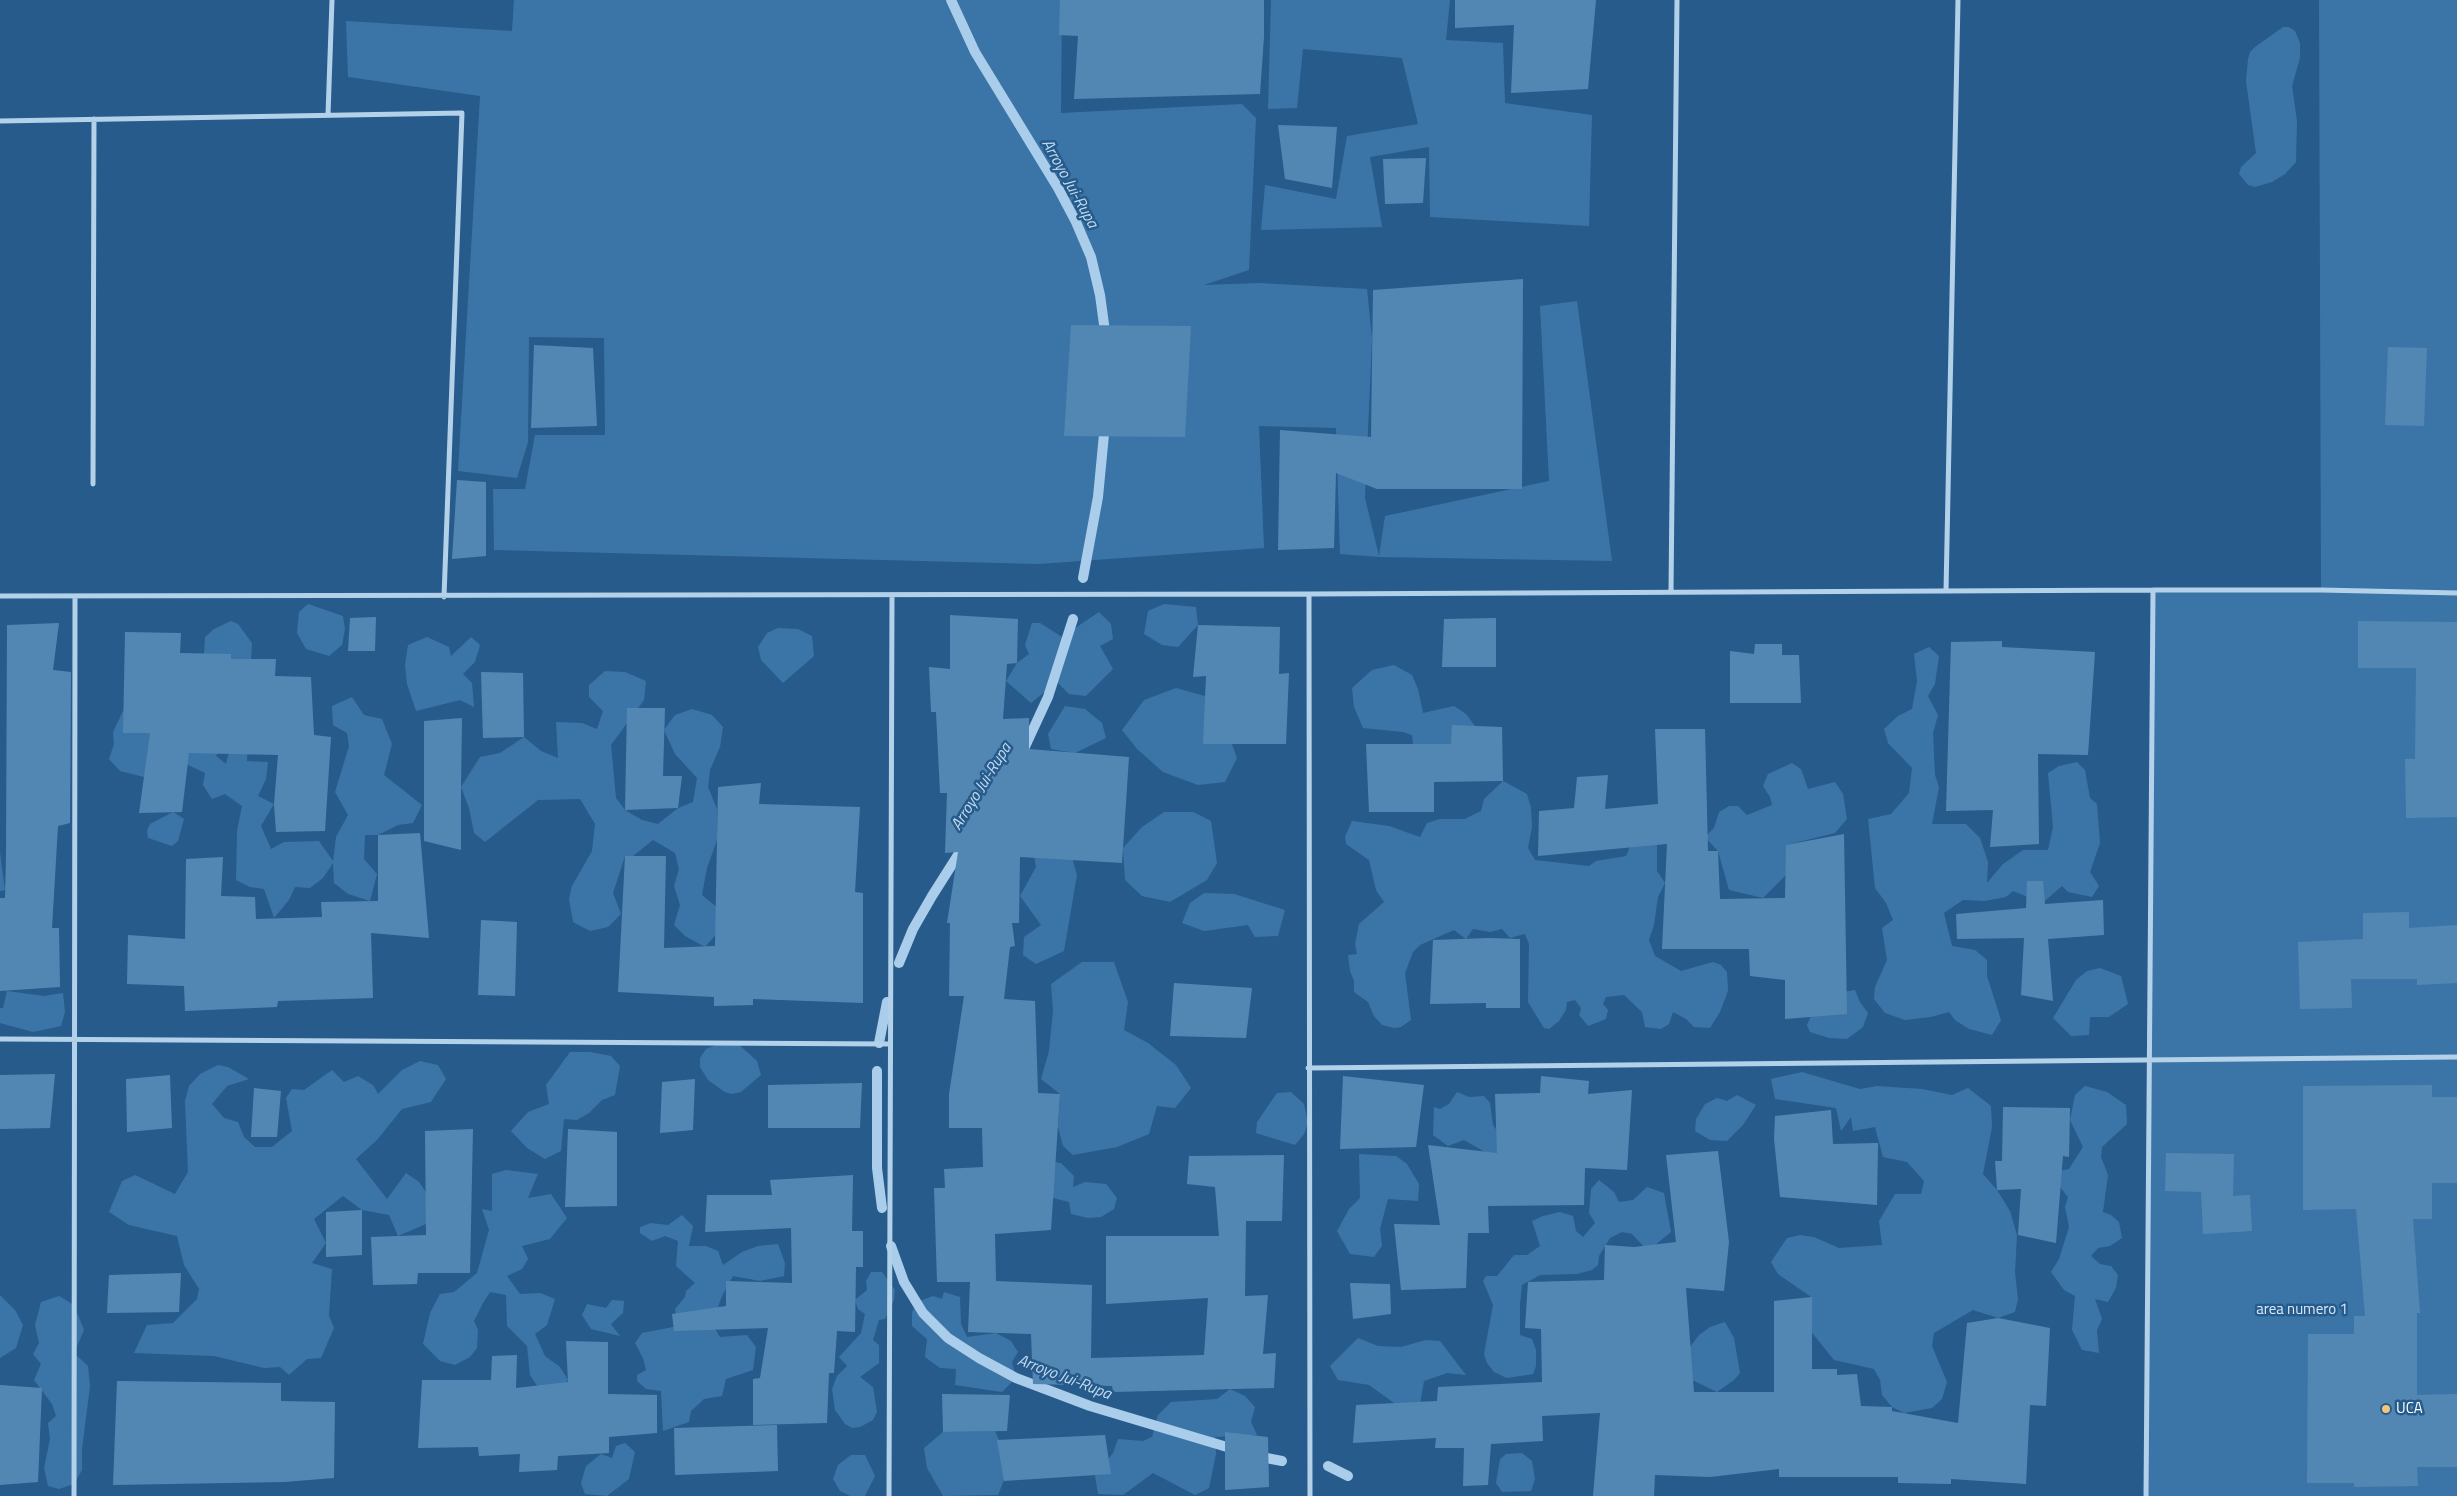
<!DOCTYPE html>
<style>
body{margin:0}
canvas{display:block;background:#265b8b}
</style>
<canvas width="2457" height="1496"></canvas>
<script>
const ctx = document.querySelector('canvas').getContext('2d');
ctx.lineJoin = 'round';
function fill(path, color) { ctx.fillStyle = color; ctx.fill(path, 'evenodd'); }
const poly = rows => new Path2D(rows.map(r => 'M' + r).join(''));
function trace(path, color, width, dash) { ctx.strokeStyle = color; ctx.lineWidth = width; ctx.lineCap = dash ? 'butt' : 'round'; ctx.setLineDash(dash || []); ctx.stroke(path); }
function write(font, color, halo, rows, align = 'center') {
  ctx.font = font + ' "Titillium Web",sans-serif'; ctx.lineWidth = 5; ctx.setLineDash([]); ctx.textBaseline = 'middle'; ctx.strokeStyle = halo; ctx.fillStyle = color; for (const [text, x, y, turn = 0] of rows) {
    ctx.save(); ctx.translate(x, y); ctx.rotate((+turn || 0) * Math.PI / 180); ctx.textAlign = isNaN(turn) ? turn : align; if (halo) ctx.strokeText(text, 0, 0); ctx.fillText(text, 0, 0); ctx.restore();
  }
}
const green = poly([
 [514,0,1062,0,1061,113,1242,104,1256,118,1249,270,1204,285,1259,283,1367,289,1372,339,1365,498,1379,556,1385,516,1549,481,1540,306,1577,301,1612,561,1379,557,1340,554,1336,428,1259,426,1264,548,1038,564,494,550,493,489,525,489,535,435,605,435,604,338,529,337,528,442,517,478,458,471,480,96,348,77,346,21,512,31],
 [1271,0,1450,0,1446,40,1503,43,1505,103,1592,115,1589,226,1430,217,1429,147,1370,157,1382,227,1261,230,1265,185,1336,199,1347,136,1418,124,1402,58,1303,49,1297,108,1268,109],
 [2319,0,2457,0,2457,1496,2146,1496,2153,590,2321,590],
 [2283,27,2289,27,2295,31,2300,43,2300,58,2292,86,2297,121,2296,162,2285,174,2272,182,2255,187,2248,185,2239,174,2241,167,2256,153,2246,81,2248,59,2250,52,2255,47],
 [308,604,343,616,345,629,342,645,329,656,306,649,297,633,299,612],
 [1164,604,1196,607,1198,625,1178,647,1162,645,1144,634,1148,611],
 [1099,612,1111,624,1113,639,1100,646,1113,669,1086,696,1069,694,1057,682,1031,703,1006,681,1017,663,1029,654,1025,645,1032,623,1040,623,1062,637],
 [231,621,238,624,252,643,251,663,204,654,205,637,214,629],
 [778,628,798,629,812,636,814,656,783,683,761,660,758,647,767,633],
 [427,637,449,647,451,656,471,637,480,645,475,662,463,674,472,683,474,707,460,700,416,711,407,684,405,665,408,645],
 [1929,647,1939,656,1935,684,1928,696,1938,715,1933,733,1935,775,1939,787,1932,824,1966,824,1980,838,1988,862,1987,883,2003,864,2023,850,2048,850,2053,827,2048,773,2059,766,2077,762,2085,770,2090,798,2097,804,2100,843,2090,872,2099,886,2092,897,2068,892,2062,886,2040,905,2028,897,2013,891,2006,897,1985,901,1963,900,1944,913,1952,946,1975,950,1987,960,1987,976,2001,1020,1992,1035,1969,1029,1955,1020,1949,1012,1931,1017,1905,1020,1885,1013,1874,999,1875,987,1887,960,1882,928,1893,920,1886,903,1875,888,1868,819,1891,814,1909,793,1912,768,1888,743,1884,729,1898,716,1912,709,1917,681,1914,654],
 [1394,665,1412,675,1418,689,1423,713,1454,706,1466,714,1475,726,1474,748,1413,744,1412,735,1403,732,1363,728,1354,707,1352,688,1372,670],
 [605,671,625,672,646,681,644,700,611,745,616,798,625,810,642,820,658,824,678,808,693,802,697,778,675,754,664,730,675,715,692,709,712,715,723,727,720,747,710,770,708,787,717,809,717,840,707,868,702,895,730,918,705,947,685,936,674,925,680,905,674,886,679,869,675,853,653,840,633,856,625,856,613,893,621,914,608,927,590,931,573,922,569,899,572,886,592,851,595,824,580,799,538,800,485,842,474,833,469,808,461,787,480,757,500,753,524,737,541,751,558,758,556,722,582,723,597,729,603,711,589,697,589,685],
 [1176,688,1205,696,1219,708,1237,758,1225,782,1198,785,1163,772,1137,749,1122,730,1144,700],
 [141,695,226,737,216,756,226,764,232,739,248,744,247,761,268,762,266,779,258,796,274,804,261,826,271,849,284,842,319,841,333,861,336,837,348,815,335,792,349,746,347,733,333,725,332,706,352,697,364,715,382,719,392,744,384,775,422,805,413,823,398,825,378,835,365,835,364,859,377,874,370,901,348,894,334,883,333,863,323,878,310,888,295,887,289,900,274,918,264,889,250,887,236,880,237,831,242,806,225,794,212,799,203,785,205,773,188,765,163,765,144,777,120,771,109,759,114,744,113,732,123,711],
 [1065,706,1085,709,1102,723,1106,738,1075,753,1051,749,1048,734],
 [1792,763,1801,769,1808,789,1835,782,1843,794,1847,819,1835,833,1786,845,1786,875,1763,898,1729,890,1718,851,1705,837,1714,828,1719,812,1729,806,1738,806,1747,815,1772,805,1770,797,1763,786,1768,774],
 [1503,781,1527,794,1531,808,1532,827,1528,848,1535,860,1589,866,1596,861,1626,856,1632,842,1650,835,1657,846,1657,871,1665,883,1658,897,1654,925,1649,940,1655,956,1681,971,1713,962,1721,965,1727,972,1728,991,1720,1012,1710,1028,1694,1027,1686,1019,1673,1012,1669,1024,1661,1029,1645,1027,1642,1012,1624,995,1606,997,1603,1004,1608,1010,1606,1019,1588,1026,1579,1015,1581,1008,1575,1000,1567,1002,1566,1010,1559,1021,1549,1029,1544,1028,1528,1002,1529,944,1525,934,1510,938,1502,929,1490,932,1473,929,1466,939,1454,930,1420,945,1413,952,1405,973,1411,1020,1401,1027,1394,1028,1382,1025,1374,1016,1368,1002,1354,992,1354,981,1350,971,1348,955,1357,954,1355,944,1359,924,1384,902,1376,890,1369,860,1346,844,1345,837,1352,821,1389,826,1420,837,1427,823,1440,819,1465,819,1481,811,1484,799],
 [173,812,184,819,178,841,172,846,148,838,147,830,150,824],
 [1164,812,1193,812,1211,821,1217,863,1207,880,1170,902,1142,896,1125,880,1123,848,1142,827],
 [1029,828,1068,844,1077,875,1064,951,1036,964,1023,955,1024,937,1041,925,1020,896,1036,867],
 [0,852,5,890,0,891],
 [1204,893,1234,894,1285,910,1278,936,1255,937,1248,925,1204,931,1182,923,1190,903],
 [1082,962,1114,962,1128,1002,1124,1030,1148,1043,1176,1065,1191,1088,1175,1108,1157,1106,1149,1134,1117,1147,1073,1155,1063,1146,1058,1127,1060,1094,1041,1079,1049,1051,1053,1011,1051,984],
 [2100,968,2121,976,2128,1004,2109,1017,2090,1017,2089,1035,2071,1036,2053,1018,2076,980,2087,971],
 [1855,990,1860,1002,1868,1013,1863,1027,1847,1039,1829,1038,1810,1032,1807,1025,1815,1007,1831,994],
 [7,991,44,996,63,993,65,1012,61,1026,33,1032,0,1023,0,1008,3,1008],
 [721,1043,737,1043,757,1061,761,1075,741,1092,732,1094,725,1092,708,1080,700,1067,700,1058,706,1049],
 [570,1052,590,1052,611,1056,620,1066,615,1095,602,1100,589,1113,577,1120,564,1119,561,1151,545,1159,527,1148,511,1131,528,1112,549,1104,546,1085],
 [420,1061,438,1065,446,1079,431,1102,402,1109,377,1140,356,1159,387,1199,406,1173,419,1182,432,1201,426,1224,398,1236,389,1215,362,1210,343,1196,314,1219,326,1243,312,1263,332,1269,329,1316,334,1328,321,1358,307,1359,289,1375,280,1367,264,1368,214,1356,134,1353,147,1325,173,1323,197,1299,199,1289,184,1265,177,1236,129,1225,109,1212,122,1181,135,1175,175,1194,188,1172,185,1101,189,1086,200,1074,218,1065,228,1067,249,1079,227,1086,212,1104,224,1118,238,1122,244,1137,255,1147,272,1147,292,1131,286,1098,292,1089,304,1090,332,1070,344,1082,358,1076,373,1085,378,1094,402,1070],
 [1802,1072,1860,1089,1877,1086,1922,1089,1952,1095,1968,1088,1991,1106,1992,1127,1983,1174,1997,1190,2010,1211,2017,1235,2015,1272,2018,1299,2015,1312,1998,1318,1973,1310,1934,1333,1932,1346,1947,1382,1942,1399,1932,1408,1904,1413,1892,1407,1882,1395,1880,1380,1874,1369,1834,1360,1809,1329,1811,1297,1778,1274,1771,1262,1787,1238,1800,1235,1814,1237,1839,1248,1882,1245,1879,1221,1895,1194,1921,1194,1924,1181,1907,1162,1883,1157,1875,1127,1853,1131,1851,1117,1841,1131,1836,1108,1775,1099,1771,1079],
 [2085,1086,2107,1092,2126,1105,2127,1124,2102,1147,2101,1157,2108,1175,2103,1212,2111,1215,2119,1222,2122,1238,2110,1246,2098,1248,2091,1256,2100,1264,2111,1266,2118,1275,2116,1288,2108,1302,2095,1299,2102,1319,2097,1330,2099,1353,2082,1350,2072,1330,2075,1296,2064,1290,2051,1272,2059,1259,2069,1227,2065,1207,2068,1197,2049,1173,2069,1169,2083,1147,2070,1120,2075,1095],
 [1291,1092,1304,1104,1308,1123,1304,1134,1295,1145,1256,1133,1257,1122,1277,1093],
 [1457,1092,1469,1097,1484,1096,1490,1103,1493,1125,1504,1141,1497,1159,1464,1140,1448,1146,1433,1135,1434,1107,1440,1109,1449,1104],
 [1737,1095,1756,1105,1743,1125,1727,1141,1710,1140,1695,1131,1696,1119,1705,1104,1717,1098,1727,1101],
 [1359,1154,1396,1156,1407,1164,1419,1184,1418,1201,1388,1199,1380,1229,1382,1246,1374,1257,1350,1254,1337,1231,1349,1209,1360,1198],
 [1043,1160,1061,1163,1074,1176,1073,1187,1085,1182,1106,1184,1117,1198,1114,1209,1101,1217,1088,1218,1071,1214,1069,1202,1053,1198],
 [506,1170,538,1174,528,1198,551,1194,567,1218,550,1239,522,1246,528,1259,522,1269,507,1276,520,1294,540,1293,555,1299,547,1325,535,1334,545,1356,560,1367,568,1380,560,1390,541,1392,530,1375,527,1346,507,1326,506,1295,490,1292,483,1303,474,1321,478,1330,477,1348,470,1357,455,1365,440,1361,423,1344,430,1313,440,1294,454,1292,477,1273,489,1230,482,1209,492,1211,492,1174],
 [1599,1180,1614,1192,1619,1202,1633,1200,1647,1187,1664,1193,1671,1232,1648,1251,1632,1234,1622,1232,1610,1238,1599,1256,1598,1265,1592,1270,1577,1274,1540,1275,1522,1285,1520,1304,1520,1335,1532,1339,1536,1350,1536,1366,1533,1374,1507,1378,1494,1372,1487,1363,1484,1354,1493,1305,1483,1281,1486,1276,1497,1276,1514,1255,1527,1255,1540,1246,1532,1221,1543,1216,1560,1212,1573,1216,1576,1231,1583,1237,1595,1223,1589,1213,1591,1189],
 [682,1215,693,1226,689,1246,706,1246,718,1251,723,1265,742,1252,758,1246,778,1244,785,1263,784,1276,760,1281,733,1276,722,1296,712,1324,720,1337,747,1335,756,1347,753,1370,726,1379,722,1396,704,1399,691,1411,689,1422,663,1431,661,1391,646,1389,637,1381,637,1375,646,1370,643,1358,635,1343,642,1333,678,1326,675,1309,685,1297,686,1291,695,1283,676,1266,678,1241,665,1236,652,1241,640,1233,640,1227,651,1223,668,1225],
 [871,1272,882,1272,895,1290,894,1300,885,1319,879,1320,873,1340,879,1345,879,1363,860,1377,873,1387,877,1412,873,1420,860,1427,852,1428,845,1424,835,1410,832,1389,837,1376,847,1366,839,1357,861,1333,865,1314,858,1309,855,1300,867,1290,866,1281],
 [944,1292,960,1297,961,1324,967,1337,996,1333,1011,1341,1018,1352,1012,1362,1016,1378,1002,1392,955,1385,956,1369,940,1368,925,1357,927,1339,912,1326,912,1312,917,1302,933,1296,942,1299],
 [0,1295,15,1310,23,1325,16,1348,0,1358],
 [59,1296,74,1305,84,1330,74,1353,88,1366,90,1386,82,1449,82,1470,74,1484,59,1489,48,1486,44,1468,50,1439,48,1423,56,1416,52,1404,34,1380,41,1364,33,1354,39,1343,35,1325,41,1302],
 [612,1300,624,1301,623,1313,611,1324,620,1336,591,1329,582,1315,587,1304,606,1308],
 [1725,1322,1734,1338,1740,1373,1734,1380,1717,1392,1688,1378,1690,1347,1699,1335,1710,1327],
 [1358,1338,1378,1346,1401,1347,1426,1340,1440,1341,1466,1375,1447,1373,1424,1381,1419,1410,1397,1414,1394,1403,1369,1385,1338,1380,1330,1366],
 [1230,1389,1245,1396,1255,1407,1251,1422,1257,1435,1215,1437,1216,1454,1209,1488,1195,1495,1153,1473,1123,1495,1098,1494,1095,1476,1113,1453,1118,1439,1143,1441,1152,1437,1158,1415,1171,1402,1217,1399],
 [995,1431,1010,1465,998,1495,943,1496,927,1468,924,1448,943,1432],
 [625,1443,635,1452,629,1479,607,1496,585,1494,581,1483,586,1466,601,1454,612,1458,616,1446],
 [1522,1453,1532,1461,1535,1479,1531,1491,1502,1492,1496,1483,1500,1459,1506,1454],
 [851,1455,865,1455,875,1476,865,1496,850,1496,840,1491,833,1479,838,1465]
]);
const stream = poly([
 [951,0,975,52,1058,188,1076,222,1091,257,1100,295,1106,339],
 [1083,578,1098,497,1105,424],
 [1023,751,1048,697,1073,619],
 [899,963,913,929,932,896,965,844],
 [879,1043,887,1002],
 [877,1071,877,1168,882,1208],
 [891,1246,904,1282,923,1313,948,1338,979,1358,1016,1378,1090,1406,1237,1450],
 [1256,1456,1282,1461],
 [1328,1466,1348,1476]
]);
const building = poly([
 [1060,0,1264,0,1264,37,1260,94,1074,99,1078,36,1059,35],
 [1455,0,1596,0,1588,89,1511,93,1514,25,1455,28],
 [1278,125,1337,127,1332,188,1285,179],
 [1426,158,1423,203,1385,204,1383,159],
 [1523,279,1522,489,1377,489,1336,473,1334,548,1278,550,1280,430,1371,437,1373,290],
 [1071,325,1191,326,1185,437,1064,436],
 [534,345,593,348,597,426,531,428],
 [2388,347,2427,348,2424,426,2385,425],
 [457,480,486,482,486,556,452,559],
 [950,615,1018,619,1017,663,1007,664,1003,719,1029,718,1029,749,1129,757,1122,863,1020,857,1019,923,1012,923,1015,946,1010,947,1004,999,1035,1001,1038,1093,1060,1094,1051,1230,995,1234,996,1281,1092,1285,1091,1358,1204,1355,1208,1298,1106,1304,1106,1236,1219,1236,1215,1187,1187,1184,1189,1156,1284,1155,1282,1221,1246,1221,1245,1296,1268,1295,1263,1354,1276,1353,1274,1388,1113,1392,1112,1386,1033,1384,1031,1334,968,1332,970,1282,937,1282,934,1188,945,1188,944,1169,983,1167,982,1128,949,1128,949,1094,964,996,949,996,950,923,947,923,958,852,945,853,947,793,940,793,936,712,931,712,929,667,950,669],
 [376,617,375,651,348,651,350,618],
 [1496,618,1496,667,1442,667,1444,619],
 [2358,621,2457,622,2457,817,2406,818,2405,759,2415,759,2416,668,2358,668],
 [59,623,53,670,71,672,70,823,58,826,52,928,59,928,60,987,0,991,0,898,5,898,6,856,7,625],
 [1198,625,1280,627,1279,674,1289,673,1286,744,1203,744,1206,676,1193,677],
 [125,632,181,633,180,653,231,654,231,659,276,659,275,676,311,677,314,735,331,737,325,831,276,832,274,804,278,755,189,753,182,812,139,813,150,733,123,733],
 [2002,641,2002,647,2095,652,2088,755,2038,754,2039,844,1990,847,1993,810,1946,811,1951,642],
 [1755,644,1782,644,1782,655,1799,655,1801,703,1730,703,1730,651,1754,654],
 [481,672,523,673,524,737,483,738],
 [627,708,665,708,663,776,682,776,678,808,625,810],
 [462,718,461,787,461,850,424,841,424,721],
 [1452,725,1502,727,1503,781,1434,782,1434,812,1369,812,1366,744,1451,744],
 [1655,729,1705,729,1708,851,1718,851,1720,899,1785,898,1786,845,1844,834,1847,1014,1785,1019,1785,980,1750,976,1749,949,1662,949,1667,844,1538,856,1539,811,1574,808,1577,777,1608,775,1605,809,1658,804],
 [761,783,759,804,860,807,855,892,863,893,863,1003,753,999,753,1005,714,1006,714,997,618,992,625,856,666,856,664,948,715,946,718,787],
 [420,833,429,938,371,933,373,998,278,1001,277,1007,185,1011,184,986,127,984,128,935,185,939,186,859,223,857,221,896,255,897,256,919,322,917,321,902,378,901,378,835],
 [2027,881,2043,881,2045,904,2103,900,2104,935,2048,939,2053,1001,2021,995,2024,938,1957,939,1956,914,2026,908],
 [2409,912,2409,928,2457,925,2457,983,2417,985,2417,979,2351,979,2352,1008,2300,1009,2298,942,2363,939,2363,913],
 [481,920,517,922,515,996,478,995],
 [1489,938,1520,939,1520,1008,1486,1008,1486,1003,1430,1004,1433,940],
 [1174,983,1252,988,1246,1038,1170,1036],
 [55,1074,50,1128,0,1129,0,1075],
 [170,1075,172,1128,127,1132,126,1079],
 [1343,1076,1424,1085,1416,1147,1340,1149],
 [1541,1076,1589,1081,1588,1094,1632,1090,1627,1170,1585,1168,1584,1205,1488,1206,1489,1233,1468,1233,1466,1288,1401,1290,1394,1224,1440,1225,1428,1145,1497,1153,1495,1094,1540,1093],
 [695,1079,693,1130,660,1133,662,1082],
 [862,1083,860,1128,768,1128,768,1085],
 [2432,1085,2432,1097,2457,1097,2457,1183,2432,1183,2432,1219,2413,1219,2420,1313,2417,1313,2417,1395,2457,1394,2457,1467,2417,1467,2418,1486,2354,1487,2354,1483,2307,1483,2308,1334,2354,1334,2354,1316,2365,1316,2356,1209,2303,1210,2303,1086],
 [254,1088,281,1091,277,1137,251,1137],
 [2003,1107,2070,1108,2069,1157,2063,1156,2056,1243,2018,1235,2021,1189,1997,1190,1995,1161,2002,1161],
 [1831,1110,1833,1144,1878,1143,1877,1205,1780,1197,1774,1139,1775,1116],
 [473,1129,470,1273,418,1273,417,1284,373,1285,371,1237,426,1235,425,1131],
 [568,1129,617,1132,617,1206,565,1207],
 [1718,1151,1729,1242,1724,1291,1686,1288,1694,1392,1774,1392,1774,1301,1812,1297,1812,1369,1837,1369,1837,1375,1857,1374,1861,1406,1892,1407,1892,1411,1958,1423,1967,1323,1998,1318,2050,1328,2046,1406,2030,1405,2026,1484,1951,1479,1951,1484,1898,1483,1898,1477,1779,1477,1779,1469,1710,1477,1655,1475,1654,1496,1593,1496,1600,1413,1542,1416,1543,1441,1491,1444,1488,1485,1463,1486,1464,1448,1435,1448,1436,1438,1353,1443,1356,1405,1437,1401,1438,1387,1542,1382,1541,1329,1525,1328,1528,1282,1604,1280,1605,1245,1634,1247,1676,1242,1666,1155],
 [2166,1153,2234,1154,2233,1196,2250,1195,2252,1231,2203,1234,2201,1192,2165,1191],
 [853,1175,852,1231,863,1231,863,1267,856,1267,855,1332,837,1331,834,1373,829,1373,827,1423,753,1425,753,1379,760,1378,768,1328,674,1331,672,1314,726,1306,726,1281,792,1283,791,1228,705,1232,707,1195,772,1195,770,1180],
 [362,1210,362,1255,326,1257,326,1212],
 [181,1273,179,1312,107,1313,109,1275],
 [1350,1283,1390,1284,1391,1314,1353,1319],
 [566,1341,608,1342,608,1394,657,1395,657,1433,609,1437,609,1453,558,1456,557,1470,519,1472,520,1454,479,1456,478,1447,418,1448,422,1380,491,1380,492,1356,517,1355,516,1388,568,1382],
 [117,1381,281,1383,281,1401,335,1402,334,1478,284,1482,113,1485],
 [0,1385,42,1388,38,1482,0,1485],
 [942,1394,1010,1395,1007,1431,943,1432],
 [777,1425,778,1471,675,1475,674,1428],
 [1225,1432,1268,1437,1269,1487,1225,1490],
 [1105,1435,1111,1474,1004,1481,997,1440]
]);
const street = poly([
 [328,115,332,0],
 [0,121,462,113,444,597],
 [93,484,94,119],
 [1946,591,1958,0],
 [1671,592,1677,0],
 [1309,594,1310,1496],
 [0,596,1309,594,2153,590,2321,590,2457,593],
 [0,1039,889,1044],
 [1308,1068,2457,1057],
 [74,1496,75,598],
 [889,1496,892,595],
 [2146,1496,2153,590]
]);
const markers = [
 [2386,1409,5,"#f3c57a"]
];
const parkNames = [
 ["area numero 1",2302,1310]
];
const poiNames = [
 ["UCA",2396,1409]
];
const waterNames = [
 ["Arroyo Jui-Rupa",1069,184,61],
 ["Arroyo Jui-Rupa",982,787,-58],
 ["Arroyo Jui-Rupa",1064,1378,21]
];
fill(green, '#3b75a7');
trace(stream, '#a9cdea', 10);
fill(building, '#5387b3');
trace(street, '#b4d1ea', 5);
for (const [x, y, r, color] of markers) { const dot = new Path2D(); dot.arc(x, y, r, 0, 2 * Math.PI); ctx.fillStyle = color; ctx.fill(dot); trace(dot, '#265b8b', 2); }
write('15px', '#d9e9f8', '#265b8b', parkNames);
write('15px', '#fff', '#265b8b', poiNames, 'left');
write('italic 16px', '#c0dbf1', '#265b8b', waterNames);
</script>
